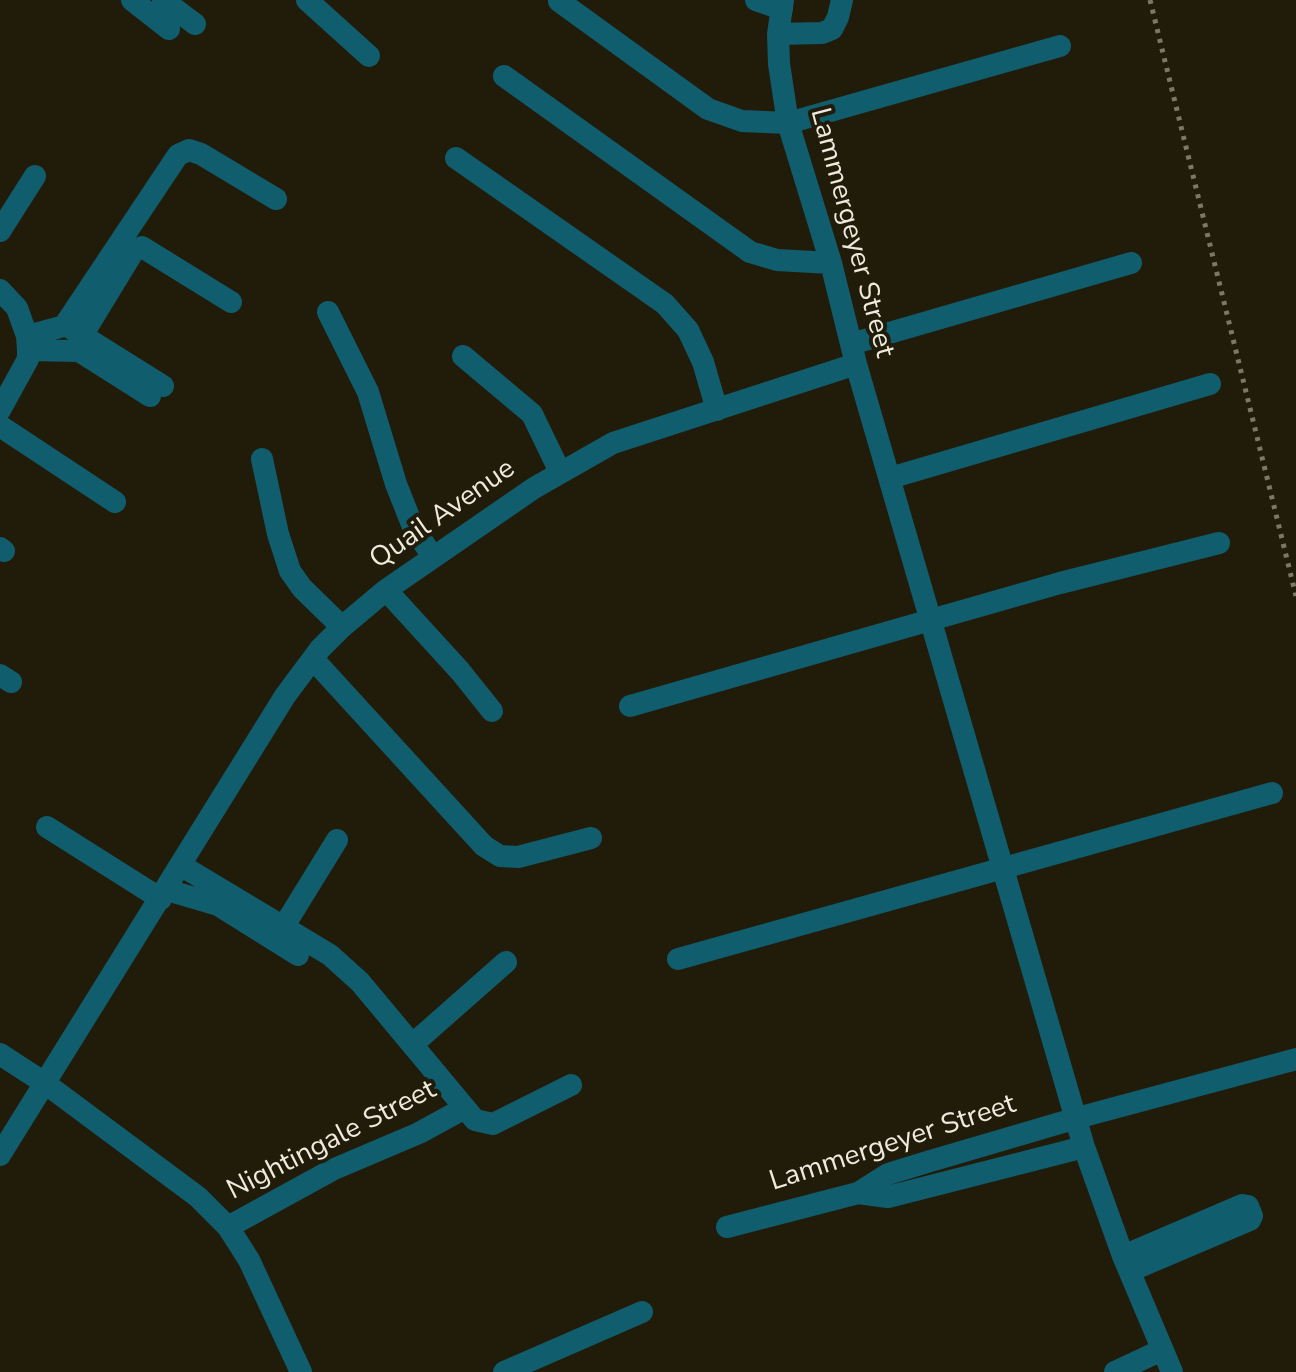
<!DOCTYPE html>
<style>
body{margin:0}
canvas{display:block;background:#211c0a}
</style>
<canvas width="1296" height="1372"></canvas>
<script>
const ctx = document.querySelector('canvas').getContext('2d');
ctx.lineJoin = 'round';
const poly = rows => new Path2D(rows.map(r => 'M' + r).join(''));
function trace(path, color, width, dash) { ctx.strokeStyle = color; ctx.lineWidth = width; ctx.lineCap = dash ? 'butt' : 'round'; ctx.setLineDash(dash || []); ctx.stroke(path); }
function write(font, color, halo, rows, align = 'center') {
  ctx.font = font + ' "Nunito Sans",sans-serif'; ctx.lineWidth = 8; ctx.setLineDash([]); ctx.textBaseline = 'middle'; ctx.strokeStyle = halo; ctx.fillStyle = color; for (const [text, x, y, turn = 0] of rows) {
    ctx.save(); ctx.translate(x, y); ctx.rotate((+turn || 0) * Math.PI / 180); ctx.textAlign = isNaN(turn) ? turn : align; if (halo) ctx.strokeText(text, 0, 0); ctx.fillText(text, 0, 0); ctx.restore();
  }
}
const path = poly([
 [1150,0,1296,596]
]);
const minor = poly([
 [132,0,169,29],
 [163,0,195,24],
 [307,0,369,56],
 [756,0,782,9],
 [783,0,778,34,779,64,788,123,831,263,856,364,1084,1147,1123,1256,1172,1372],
 [559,1,708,109,742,121,788,123,1060,46],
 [778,34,822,33,832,29,838,17,842,0],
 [504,76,750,252,777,260,831,263],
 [456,158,665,304,688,330,703,362,717,410],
 [0,231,35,176],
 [0,290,17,308,27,336,28,350,28,359,0,410],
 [328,312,368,392,396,484,413,527,433,557],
 [72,329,163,386],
 [83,334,133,252,142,247,231,302],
 [27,336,64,326,178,155,189,150,201,154,276,199],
 [851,344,1131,263],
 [28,350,79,351,150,396],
 [463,356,532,414,560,472],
 [0,426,115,502],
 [262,459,278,534,290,571,302,588,342,627],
 [890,478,1210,384],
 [0,548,4,551],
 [386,590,460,671,492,711],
 [313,659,484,846,500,856,518,857,591,838],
 [0,675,11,682],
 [630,706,1060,583,1219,543],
 [47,827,161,899],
 [182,866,330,955,360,982,475,1120,493,1124,571,1085],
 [167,890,218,905,298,955],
 [284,926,337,840],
 [678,959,1272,793],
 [413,1044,506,962],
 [0,1054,46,1084,198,1197,228,1227,249,1260,301,1372],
 [0,1155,285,696,320,649,342,627,386,590,534,488,613,443,856,364],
 [858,1193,888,1197,1084,1147],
 [228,1227,332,1170,419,1133,463,1109],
 [727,1227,858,1193,888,1174,927,1162,1077,1118,1296,1059],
 [1123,1256,1242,1205,1248,1206,1252,1216,1250,1220,1130,1271],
 [504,1372,642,1312],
 [1115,1372,1162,1350]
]);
const streetNames = [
 ["Lammergeyer Street",851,233,75],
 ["Quail Avenue",443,515,-35],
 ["Nightingale Street",332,1141,-27],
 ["Lammergeyer Street",893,1144,-18]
];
trace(path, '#7c7869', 5, [4, 6]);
trace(minor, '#105d6e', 22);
write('28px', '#edeade', '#211c0a', streetNames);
</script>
